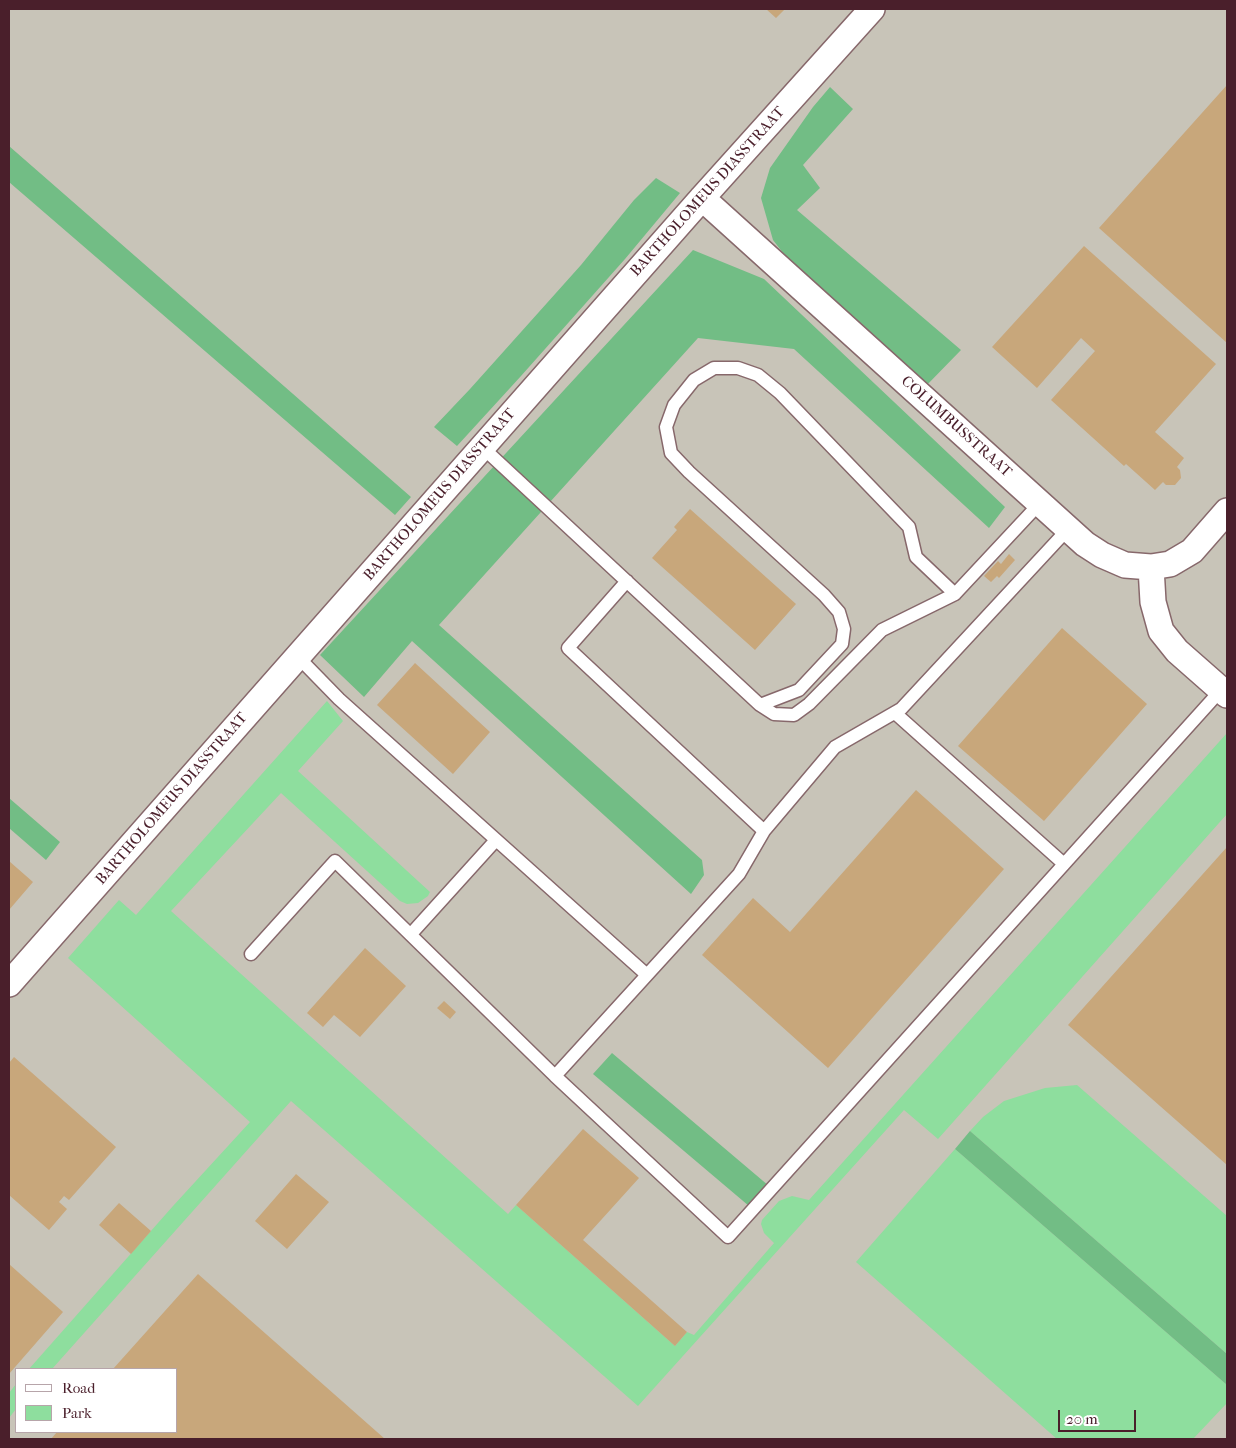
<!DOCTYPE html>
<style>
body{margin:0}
#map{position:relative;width:1236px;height:1448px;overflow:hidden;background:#f9efe2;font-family:"IM FELL French Canon",serif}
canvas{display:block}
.frame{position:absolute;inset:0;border:10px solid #4a1f2b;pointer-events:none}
.legend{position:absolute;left:15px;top:1368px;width:162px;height:65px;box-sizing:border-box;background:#fff;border:1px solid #b7a5aa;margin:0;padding:6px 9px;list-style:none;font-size:15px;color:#4a1f2b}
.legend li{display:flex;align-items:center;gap:10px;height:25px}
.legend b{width:25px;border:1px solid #b7a5aa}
.scale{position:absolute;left:1058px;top:1410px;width:78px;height:22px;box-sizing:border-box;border:2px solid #4a1f2b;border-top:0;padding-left:6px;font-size:15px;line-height:18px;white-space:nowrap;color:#4a1f2b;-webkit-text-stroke:4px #fff;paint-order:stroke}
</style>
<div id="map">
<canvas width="1236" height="1448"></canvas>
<div class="frame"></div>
<ul class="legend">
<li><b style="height:6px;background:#fff"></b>Road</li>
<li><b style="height:14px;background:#8ede9e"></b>Park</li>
</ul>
<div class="scale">20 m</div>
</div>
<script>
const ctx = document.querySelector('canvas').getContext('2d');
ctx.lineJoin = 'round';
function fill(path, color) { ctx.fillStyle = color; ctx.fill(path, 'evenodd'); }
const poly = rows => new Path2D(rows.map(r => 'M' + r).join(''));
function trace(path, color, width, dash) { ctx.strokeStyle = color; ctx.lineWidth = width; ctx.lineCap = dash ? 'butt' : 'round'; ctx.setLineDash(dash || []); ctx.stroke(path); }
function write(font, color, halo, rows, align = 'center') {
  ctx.font = font + ' "IM FELL French Canon",serif'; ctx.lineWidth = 4; ctx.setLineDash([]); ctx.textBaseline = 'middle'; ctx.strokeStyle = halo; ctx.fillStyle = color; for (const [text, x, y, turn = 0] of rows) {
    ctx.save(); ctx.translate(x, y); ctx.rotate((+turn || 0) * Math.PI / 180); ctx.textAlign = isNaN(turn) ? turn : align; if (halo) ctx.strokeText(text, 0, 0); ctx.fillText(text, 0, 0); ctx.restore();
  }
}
const industrial = poly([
 [9,9,1227,9,1227,1439,9,1439],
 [16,1369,176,1369,176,1432,16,1432]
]);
const green = poly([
 [327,701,343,721,298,771,430,892,428,896,418,903,407,904,400,901,281,793,171,911,508,1214,516,1205,675,1346,687,1332,694,1335,774,1243,764,1233,761,1224,762,1220,779,1201,792,1196,809,1200,1227,733,1227,814,938,1139,904,1110,638,1406,291,1101,52,1369,29,1369,173,1206,250,1122,68,958,119,900,136,915],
 [1077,1085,1227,1216,1227,1354,970,1131,983,1117,1004,1101,1045,1088],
 [955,1149,1227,1385,1227,1403,1193,1439,1057,1439,856,1262],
 [16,1384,16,1409,9,1418,9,1393]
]);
const forest = poly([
 [830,87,853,109,803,165,820,188,797,210,961,350,924,388,787,258,773,240,761,198,770,168,813,107],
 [9,146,411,497,395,515,9,182],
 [656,178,680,193,625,259,521,376,457,446,434,427,470,389,581,265,634,200],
 [693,250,764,279,1005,507,989,528,794,349,698,338,439,625,702,860,704,875,691,894,412,641,364,697,320,655],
 [9,798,60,842,46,860,9,828],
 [612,1053,769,1186,749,1206,593,1074],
 [970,1131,1227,1354,1227,1385,955,1149]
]);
const building = poly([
 [766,9,785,9,776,18],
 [1227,85,1227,343,1099,228],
 [1084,246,1216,364,1155,432,1184,458,1177,467,1180,470,1181,478,1175,485,1166,485,1163,482,1155,490,1126,464,1124,466,1051,400,1095,351,1081,338,1037,388,992,347],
 [690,509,796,604,755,650,652,558,677,530,674,527],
 [1009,554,1015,560,999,578,997,576,991,582,984,576,998,561,1001,564],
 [1062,628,1147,704,1044,821,958,746],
 [415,663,490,732,453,774,377,705],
 [916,790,1004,869,828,1068,702,955,753,898,790,932],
 [1227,847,1227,1165,1068,1025],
 [9,861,33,882,9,910],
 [365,948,406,986,360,1037,334,1015,323,1027,307,1013],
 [444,1001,456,1012,450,1019,437,1008],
 [14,1057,116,1147,69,1200,64,1196,59,1202,67,1209,49,1230,9,1195,9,1063],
 [583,1129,639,1178,583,1240,687,1332,675,1346,516,1205],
 [296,1174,329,1202,287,1249,255,1221],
 [119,1203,151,1231,131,1254,99,1225],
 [9,1264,63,1312,9,1374],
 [198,1274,385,1439,51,1439,57,1432,176,1432,176,1369,113,1369]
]);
const service = poly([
 [482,447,760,705,774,714,794,715,809,704,882,630,955,594,1040,503],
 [627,581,568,648,764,831,835,747,901,709,1068,529],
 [298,657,339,699,647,975],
 [760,705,799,690,842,644,844,629,839,612,824,595,689,472,671,453,666,427,674,405,694,380,714,368,738,368,758,375,780,393,909,527,916,557,955,594],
 [895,713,1064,864],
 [764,831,739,874,555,1076,728,1237,1221,690],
 [411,934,496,840],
 [251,954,335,861,555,1076]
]);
const minor = poly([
 [702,198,1085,544,1102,555,1125,565,1151,567,1170,564,1192,551,1227,511],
 [1151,567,1153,602,1161,631,1177,651,1227,695],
 [9,984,702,198,872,9]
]);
const streetNames = [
 ["BARTHOLOMEUS DIASSTRAAT",708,192,-48],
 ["COLUMBUSSTRAAT",956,427,42],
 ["BARTHOLOMEUS DIASSTRAAT",440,495,-49],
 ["BARTHOLOMEUS DIASSTRAAT",172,799,-49]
];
fill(industrial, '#c8c4b8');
fill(green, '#8ede9e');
fill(forest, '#72bd85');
fill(building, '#c8a77b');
trace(service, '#87686b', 15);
trace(minor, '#87686b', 28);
trace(service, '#fff', 12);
trace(minor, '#fff', 25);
write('15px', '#4a1f2b', '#fff', streetNames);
</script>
